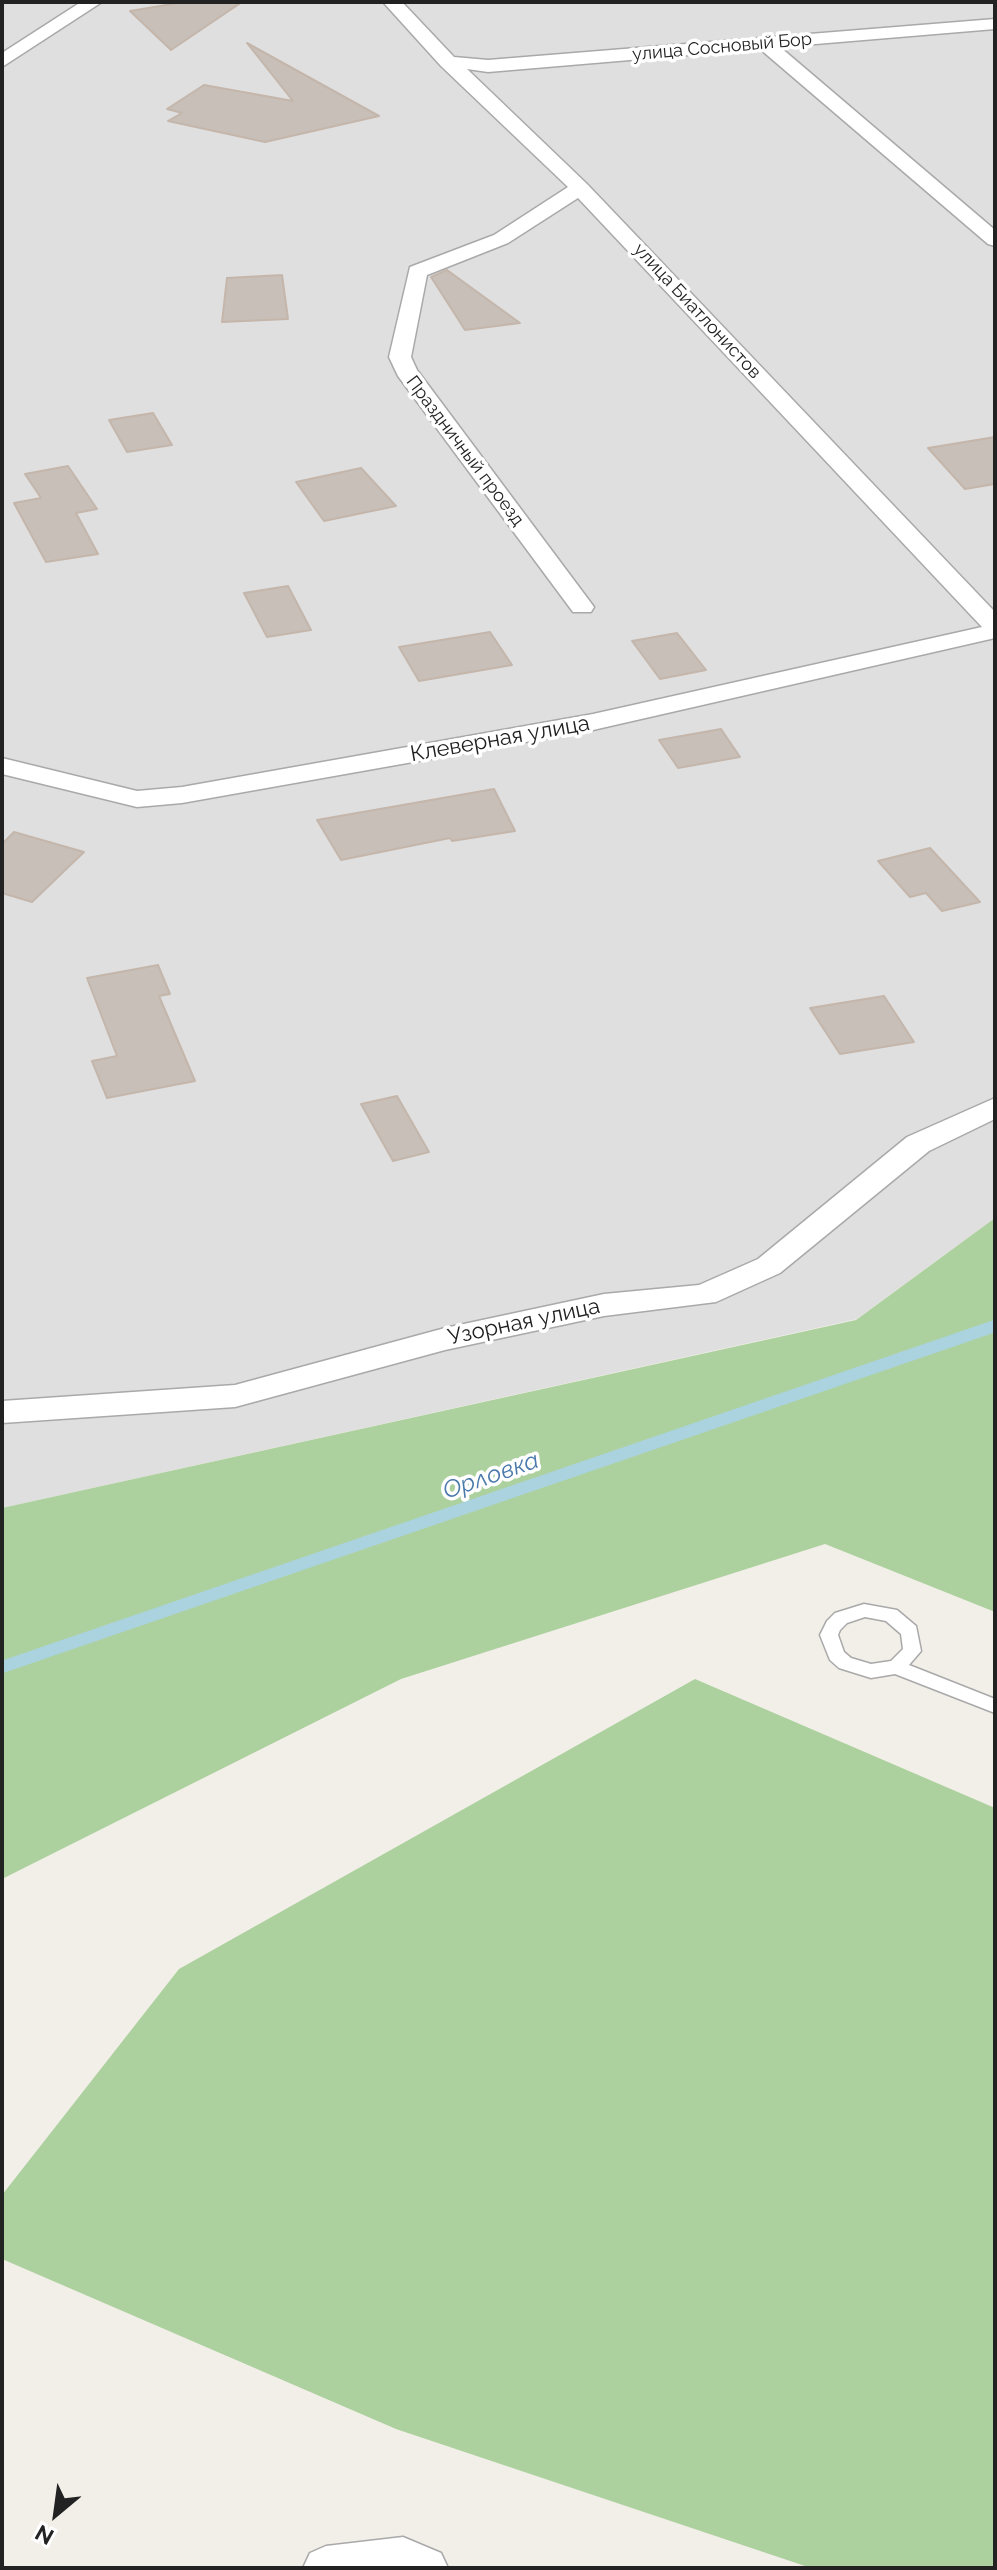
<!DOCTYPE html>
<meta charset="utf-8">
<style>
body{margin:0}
#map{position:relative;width:997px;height:2570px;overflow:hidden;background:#f2efe9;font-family:Raleway,sans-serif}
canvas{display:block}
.frame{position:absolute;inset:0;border:4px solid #222;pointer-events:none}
.north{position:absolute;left:16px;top:2474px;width:80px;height:80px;-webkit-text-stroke:6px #fff;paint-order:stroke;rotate:209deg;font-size:22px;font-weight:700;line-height:32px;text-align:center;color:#222}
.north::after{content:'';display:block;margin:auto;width:28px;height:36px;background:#222;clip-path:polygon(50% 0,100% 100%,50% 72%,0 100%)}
</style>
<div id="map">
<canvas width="997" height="2570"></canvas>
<div class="frame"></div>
<div class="north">N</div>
</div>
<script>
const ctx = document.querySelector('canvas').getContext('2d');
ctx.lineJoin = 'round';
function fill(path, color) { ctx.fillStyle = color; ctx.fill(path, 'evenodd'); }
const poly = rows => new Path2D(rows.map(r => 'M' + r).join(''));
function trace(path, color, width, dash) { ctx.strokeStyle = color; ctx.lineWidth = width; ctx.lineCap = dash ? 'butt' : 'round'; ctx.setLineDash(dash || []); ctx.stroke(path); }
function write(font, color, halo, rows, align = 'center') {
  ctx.font = font + ' Raleway,sans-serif'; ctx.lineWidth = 7; ctx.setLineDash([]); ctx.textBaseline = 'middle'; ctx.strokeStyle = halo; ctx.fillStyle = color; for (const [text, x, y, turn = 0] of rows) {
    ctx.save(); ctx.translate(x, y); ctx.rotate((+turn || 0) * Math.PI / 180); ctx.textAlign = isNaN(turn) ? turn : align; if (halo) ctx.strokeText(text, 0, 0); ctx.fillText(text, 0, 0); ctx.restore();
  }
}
const residential = poly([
 [2,2,995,2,995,1218,857,1319,2,1508]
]);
const forest = poly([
 [995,1218,995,1612,825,1544,401,1679,2,1879,2,1508,856,1320],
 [695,1679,995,1808,995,2568,811,2568,396,2429,2,2259,2,2195,179,1969]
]);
const stream = poly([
 [2,1667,995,1326]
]);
const building = poly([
 [184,2,242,2,171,50,130,11,184,2],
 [247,43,379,116,265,142,168,121,182,113,167,109,204,85,293,101,247,43],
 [447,270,520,323,465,330,431,277,447,270],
 [282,275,288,319,222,322,227,278,282,275],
 [153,413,172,445,127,452,109,420,153,413],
 [995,437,995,484,965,489,928,448,995,437],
 [68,466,97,509,76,513,98,554,46,562,14,503,41,498,25,474,68,466],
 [361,468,396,506,324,521,296,482,361,468],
 [288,586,311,630,267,637,244,593,288,586],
 [490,632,512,665,419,681,399,647,490,632],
 [677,633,706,670,660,679,632,641,677,633],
 [721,729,740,757,678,768,659,740,721,729],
 [494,789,515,831,452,841,450,838,341,860,317,820,494,789],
 [14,832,84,852,32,902,2,893,2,844,14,832],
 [930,848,980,902,942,911,926,893,910,897,878,861,930,848],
 [158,965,170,994,159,996,195,1081,107,1098,92,1061,117,1056,87,978,158,965],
 [884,996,914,1042,840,1054,810,1008,884,996],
 [397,1096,429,1152,393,1161,361,1104,397,1096]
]);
const service = poly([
 [864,1604,897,1610,916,1626,921,1651,909,1665,995,1699,995,1713,895,1674,871,1678,839,1668,830,1660,820,1635,827,1621,835,1613,864,1604],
 [865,1617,886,1621,901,1634,903,1649,891,1661,871,1664,851,1658,844,1652,838,1635,840,1630,847,1623,865,1617]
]);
const minor = poly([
 [81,2,102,2,2,67,2,53,81,2],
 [383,2,402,2,454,57,488,60,995,19,995,29,780,47,995,230,995,246,988,244,760,49,488,72,467,69,587,184,995,612,995,638,593,730,182,803,137,807,2,774,2,758,137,791,182,787,593,714,982,627,578,198,508,243,427,275,411,357,417,370,594,607,591,612,573,612,398,376,389,357,410,267,494,235,568,187,441,66,383,2],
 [995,1098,995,1119,929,1151,780,1273,716,1302,604,1316,445,1350,235,1407,2,1423,2,1401,235,1385,445,1328,604,1294,699,1285,758,1259,907,1137,995,1098],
 [403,2537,441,2553,448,2568,303,2568,310,2553,326,2546,403,2537]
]);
const farStreetnames = [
 ["улица Сосновый Бор",722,47,-5],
 ["улица Биатлонистов",697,311,47],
 ["Праздничный проезд",465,451,53]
];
const streetNames = [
 ["Клеверная улица",500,739,-10],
 ["Узорная улица",524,1322,-12]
];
const waterNames = [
 ["Орловка",491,1476,-19]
];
fill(residential, '#e0dfdf');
fill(forest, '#add19e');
trace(stream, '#aad3df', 12);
fill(building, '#c7bfb8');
trace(building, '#c4b6ab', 2);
trace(service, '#a9a9a9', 3);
trace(minor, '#a9a9a9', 3);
fill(service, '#fff');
fill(minor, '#fff');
write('18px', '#222', '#fff', farStreetnames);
write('22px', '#222', '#fff', streetNames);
write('italic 24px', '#4a7aab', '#fff', waterNames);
</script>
